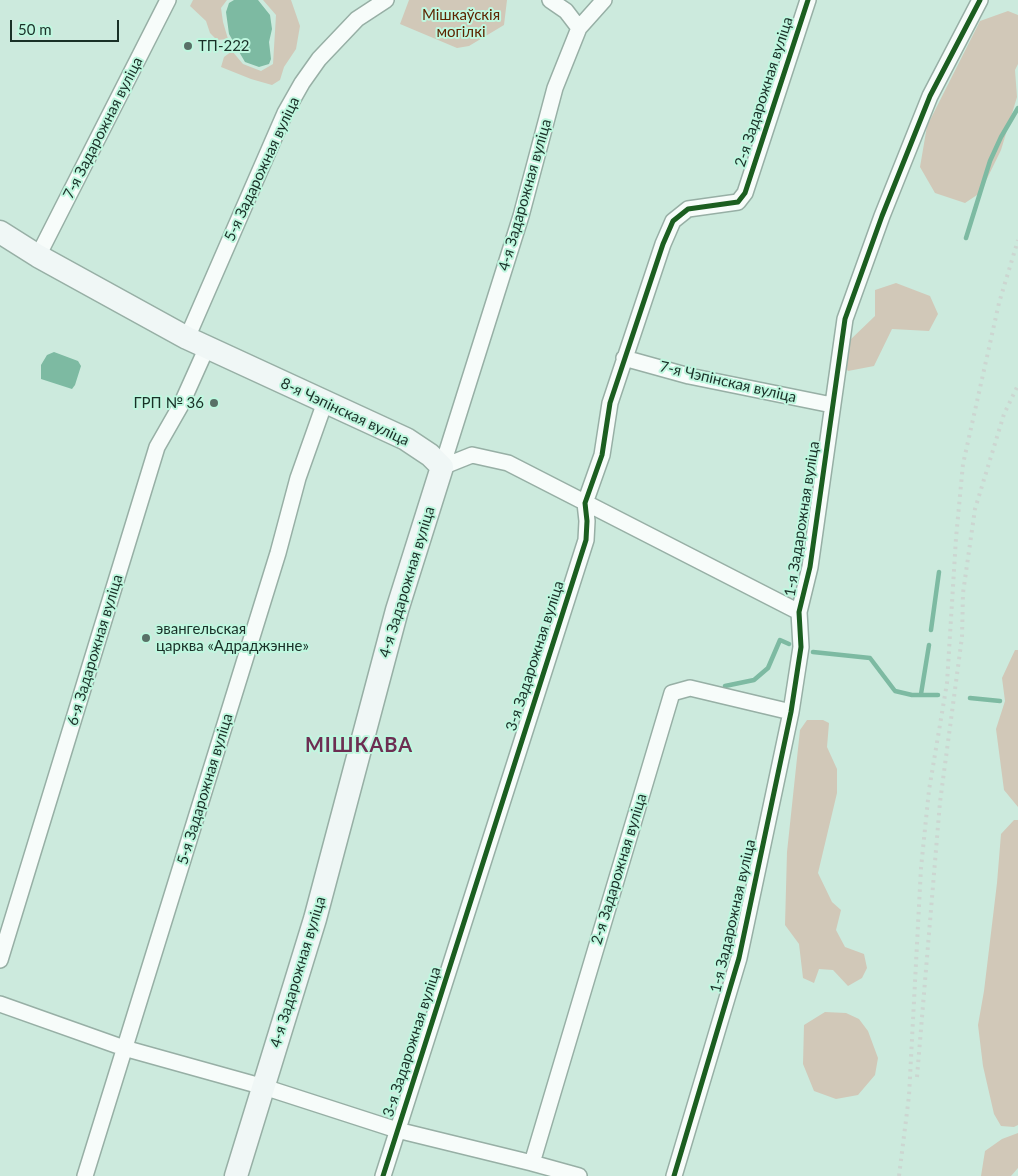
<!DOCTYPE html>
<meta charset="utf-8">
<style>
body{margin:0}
#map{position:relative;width:1018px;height:1176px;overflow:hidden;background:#cceadd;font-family:Lato,sans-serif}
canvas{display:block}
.scale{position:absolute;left:10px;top:20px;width:109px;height:22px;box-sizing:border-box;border:2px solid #193027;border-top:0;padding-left:6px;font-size:15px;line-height:18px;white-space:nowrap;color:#193027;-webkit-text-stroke:4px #bff7df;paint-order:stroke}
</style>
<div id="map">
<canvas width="1018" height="1176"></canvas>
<div class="scale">50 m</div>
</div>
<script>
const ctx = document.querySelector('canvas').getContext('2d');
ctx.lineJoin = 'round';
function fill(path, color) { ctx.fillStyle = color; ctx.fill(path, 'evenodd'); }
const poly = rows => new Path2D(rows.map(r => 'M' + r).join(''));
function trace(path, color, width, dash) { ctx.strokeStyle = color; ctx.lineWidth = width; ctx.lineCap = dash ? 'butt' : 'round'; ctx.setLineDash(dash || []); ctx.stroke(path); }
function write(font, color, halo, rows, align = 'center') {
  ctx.font = font + ' Lato,sans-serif'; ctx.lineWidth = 4; ctx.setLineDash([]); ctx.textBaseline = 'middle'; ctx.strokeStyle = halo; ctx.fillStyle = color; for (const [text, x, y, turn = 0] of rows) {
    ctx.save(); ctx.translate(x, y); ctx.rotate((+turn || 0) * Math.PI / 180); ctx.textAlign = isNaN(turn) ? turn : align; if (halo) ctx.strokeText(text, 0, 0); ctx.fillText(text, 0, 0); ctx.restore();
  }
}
const green = poly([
 [193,0,227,0,221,8,223,22,228,39,217,40,210,33,206,21,190,6],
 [263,0,291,0,300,26,296,49,284,67,280,80,272,85,251,79,221,67,224,57,232,51,243,64,261,71,273,64,276,15],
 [409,0,507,0,504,25,469,46,457,48,400,24],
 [1008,11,1018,15,1018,64,1015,70,1017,97,1001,150,980,193,965,203,935,193,920,167,927,126,980,21],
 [896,283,930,296,938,314,929,331,892,329,874,366,848,371,843,365,849,341,875,316,875,290],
 [1015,650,1018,650,1018,807,1004,790,996,729,1005,701,1002,678],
 [807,720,823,720,829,723,827,747,837,769,837,793,818,873,832,902,841,910,836,930,845,947,864,954,867,968,862,978,848,986,833,970,819,969,814,983,803,978,799,944,785,925,787,852,800,730],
 [1014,820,1018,820,1018,1125,1014,1127,1001,1126,994,1114,983,1066,978,1025,984,991,997,883,1001,834],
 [825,1012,846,1013,859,1019,868,1031,878,1058,875,1075,858,1095,836,1099,814,1091,803,1064,804,1025],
 [1018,1133,1018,1168,1011,1176,981,1176,985,1151,1002,1139]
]);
const water = poly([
 [234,0,258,0,270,15,272,29,269,42,271,59,269,64,259,67,245,62,238,50,229,34,226,12,229,3],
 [54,352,78,361,81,366,75,385,72,389,41,379,41,365,47,355]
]);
const stream = poly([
 [966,238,990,161,1001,137,1018,108],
 [931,630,939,572],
 [813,652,870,658,895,691,912,695,938,695],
 [725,686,754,680,768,668,780,640,789,644],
 [921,694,929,645],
 [970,698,1000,701]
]);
const street = poly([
 [550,0,566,11,579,28],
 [38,256,168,0],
 [187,338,285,113,302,83,319,59,357,19,386,0],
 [624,358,689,376,832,405],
 [442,467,521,216,555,88,579,28,604,0],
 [442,467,472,455,508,463,799,612],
 [0,960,157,447,181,405,207,347],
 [0,1004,124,1048,264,1087,397,1130,532,1163,579,1176],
 [532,1163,672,693,690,688,791,712],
 [85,1176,278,553,298,478,325,402],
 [383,1176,586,540,587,521,585,503,602,455,610,403,663,244,673,221,688,209,738,202,745,193,808,0],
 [674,1176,739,958,791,712,801,647,799,612,810,567,845,319,882,216,930,96,980,0]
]);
const secondary = poly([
 [0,232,38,256,187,338,406,439,430,455,442,467,397,610,315,919,236,1176]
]);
const rail = poly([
 [917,1077,940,802,962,637,963,593,975,509,1004,414,1018,385],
 [899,1176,909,1096,921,868,929,790,947,683,956,538,963,464,999,303,1018,240]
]);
const cycleway = poly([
 [383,1176,586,540,587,521,585,503,602,455,610,403,663,244,673,221,688,209,738,202,745,193,808,0],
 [674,1176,739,958,791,712,801,647,799,612,810,567,845,319,882,216,930,96,980,0]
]);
const markers = [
 [188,46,5,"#587167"],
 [214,403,5,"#587167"],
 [146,638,5,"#587167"]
];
const parkNames = [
 ["Мішкаўскія",461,15],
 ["могілкі",461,32]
];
const poiNames = [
 ["ТП-222",198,46],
 ["ГРП № 36",204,403,"right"],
 ["эвангельская",156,629],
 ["царква «Адраджэнне»",156,646]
];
const streetNames = [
 ["2-я Задарожная вуліца",764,92,-72],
 ["7-я Задарожная вуліца",103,128,-63],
 ["5-я Задарожная вуліца",262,169,-65],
 ["4-я Задарожная вуліца",525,195,-74],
 ["7-я Чэпінская вуліца",728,382,13],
 ["8-я Чэпінская вуліца",345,412,25],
 ["1-я Задарожная вуліца",802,519,-81],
 ["4-я Задарожная вуліца",407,582,-73],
 ["6-я Задарожная вуліца",95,650,-73],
 ["3-я Задарожная вуліца",535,656,-72],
 ["5-я Задарожная вуліца",205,789,-73],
 ["2-я Задарожная вуліца",619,869,-73],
 ["1-я Задарожная вуліца",733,916,-77],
 ["4-я Задарожная вуліца",298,972,-73],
 ["3-я Задарожная вуліца",412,1042,-72]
];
const districtNames = [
 ["МІШКАВА",359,746]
];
fill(green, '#d1c8b8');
fill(water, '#7dbaa2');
trace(stream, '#7dbaa2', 4.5);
trace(street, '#97afa5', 18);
trace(secondary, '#97afa5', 25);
trace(street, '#f7fcfa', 15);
trace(secondary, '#f0f7f6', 22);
trace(rail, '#ccd6d1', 4, [2.5, 5]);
trace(cycleway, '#1b5e20', 5);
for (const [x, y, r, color] of markers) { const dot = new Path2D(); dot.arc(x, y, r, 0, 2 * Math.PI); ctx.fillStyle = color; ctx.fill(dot); trace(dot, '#bff7df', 2); }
write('15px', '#5d2501', '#bff7df', parkNames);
write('15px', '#193027', '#bff7df', poiNames, 'left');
write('15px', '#193027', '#bff7df', streetNames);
ctx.letterSpacing = '1px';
write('bold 20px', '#6d2e52', '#bff7df', districtNames);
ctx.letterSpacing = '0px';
</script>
